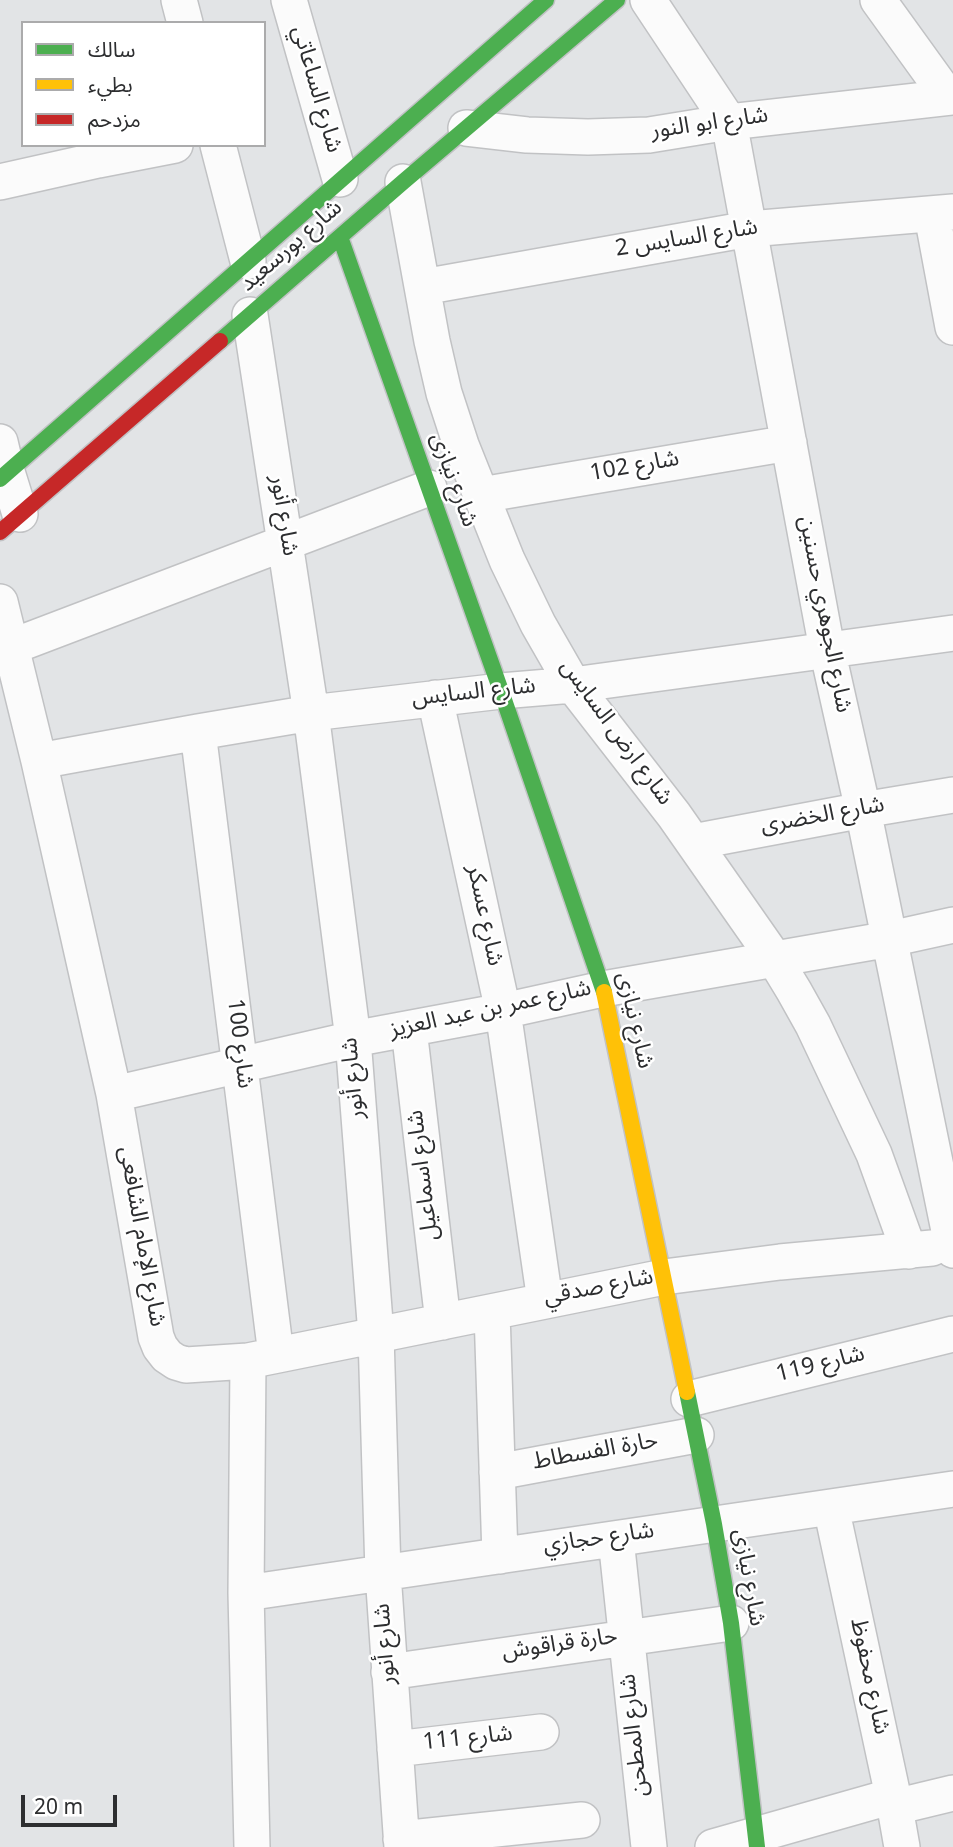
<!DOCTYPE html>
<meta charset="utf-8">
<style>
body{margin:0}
#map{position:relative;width:953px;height:1847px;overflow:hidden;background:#e2e4e6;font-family:Georgia,"Noto Sans Arabic",serif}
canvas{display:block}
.legend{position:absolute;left:21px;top:21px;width:245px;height:126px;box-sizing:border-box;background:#fff;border:2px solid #ababac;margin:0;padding:9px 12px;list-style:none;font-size:21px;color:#2d2e30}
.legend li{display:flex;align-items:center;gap:14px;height:35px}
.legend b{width:35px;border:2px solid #ababac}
.scale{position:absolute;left:21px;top:1795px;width:96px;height:32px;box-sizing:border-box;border:4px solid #2d2e30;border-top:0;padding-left:9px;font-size:21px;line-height:24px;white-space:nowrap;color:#2d2e30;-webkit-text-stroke:5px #fff;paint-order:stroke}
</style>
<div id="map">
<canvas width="953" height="1847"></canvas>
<ul class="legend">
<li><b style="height:9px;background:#4caf50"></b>سالك</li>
<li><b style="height:9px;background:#ffc107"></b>بطيء</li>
<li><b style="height:9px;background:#c62828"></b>مزدحم</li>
</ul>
<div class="scale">20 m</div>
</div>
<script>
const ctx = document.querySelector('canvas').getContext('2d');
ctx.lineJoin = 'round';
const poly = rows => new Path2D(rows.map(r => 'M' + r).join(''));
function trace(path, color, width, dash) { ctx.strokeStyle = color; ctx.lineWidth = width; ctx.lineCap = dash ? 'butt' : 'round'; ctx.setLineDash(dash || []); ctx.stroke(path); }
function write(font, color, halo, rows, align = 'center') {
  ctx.font = font + ' Georgia,"Noto Sans Arabic",serif'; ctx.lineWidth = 5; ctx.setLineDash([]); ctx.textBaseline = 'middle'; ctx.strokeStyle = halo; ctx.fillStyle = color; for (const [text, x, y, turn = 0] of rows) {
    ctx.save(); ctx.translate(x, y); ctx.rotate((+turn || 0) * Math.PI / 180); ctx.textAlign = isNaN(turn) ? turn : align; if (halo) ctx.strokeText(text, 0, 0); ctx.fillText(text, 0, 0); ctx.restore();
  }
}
const street = poly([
 [179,0,185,23],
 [289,0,340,179],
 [648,0,729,122,827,649,863,810,953,1250],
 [878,0,948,97],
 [466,128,527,135,588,137,649,135,729,122,953,97],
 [218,145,248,261],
 [0,182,98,160,175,145],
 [403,182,432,341,444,393,461,445,507,560,538,624,573,685,674,815,774,958,794,991,813,1025,874,1154,909,1251],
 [932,215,953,327],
 [423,287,749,229,953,212],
 [250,315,311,713,353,1039,376,1335,383,1573,402,1847],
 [0,442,7,472,20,514],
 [481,495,789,443],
 [0,602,39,761,114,1094,156,1337,160,1347,167,1356,176,1362,186,1365,248,1361,246,1593,252,1847],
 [11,647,429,488],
 [435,698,503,1011,545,1301],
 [198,732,276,1355],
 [39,761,198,732,311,713,501,691,573,685,953,633],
 [693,842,863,810,953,795],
 [409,1029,443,1322],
 [114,1094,353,1039,503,1011,603,989,890,939,953,925],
 [492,1312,500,1556],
 [248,1361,664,1277,780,1262,932,1248],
 [689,1399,953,1334],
 [497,1472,696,1435],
 [831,1507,893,1796,902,1847],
 [616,1539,649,1847],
 [246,1593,953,1489],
 [389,1672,731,1623],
 [395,1749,541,1732],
 [895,1807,953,1793],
 [401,1839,582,1820],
 [713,1847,893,1796]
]);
const fast = poly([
 [340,237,501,691,604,992],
 [220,341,403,182,617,0],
 [0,479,546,0],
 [687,1392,714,1524,731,1623,757,1847]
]);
const slow = poly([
 [604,992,687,1392]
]);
const jam = poly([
 [0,532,220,341]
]);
const streetNames = [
 ["شارع الساعاتي",314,90,74],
 ["شارع ابو النور",710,126,-8],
 ["شارع السايس 2",687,241,-9],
 ["شارع بورسعيد",293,248,-41],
 ["شارع 102",635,469,-10],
 ["شارع نيازى",451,481,70],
 ["شارع أنور",281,516,81],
 ["شارع الجوهري حسنين",822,615,79],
 ["شارع السايس",474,695,-6],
 ["شارع ارض السايس",614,734,54],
 ["شارع الخضرى",823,818,-10],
 ["شارع عسكر",482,916,78],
 ["شارع عمر بن عبد العزيز",491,1012,-12],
 ["شارع نيازى",632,1021,77],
 ["شارع 100",237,1044,83],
 ["شارع أنور",356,1078,-95],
 ["شارع اسماعيل",426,1175,-97],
 ["شارع الإمام الشافعى",139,1237,80],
 ["شارع صدقي",599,1290,-11],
 ["شارع 119",821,1367,-14],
 ["حارة الفسطاط",596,1454,-10],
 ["شارع حجازي",599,1541,-8],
 ["شارع نيازى",746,1578,80],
 ["شارع أنور",388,1644,-94],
 ["حارة قراقوش",560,1647,-8],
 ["شارع محفوظ",867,1677,78],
 ["شارع المطحن",637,1735,-96],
 ["شارع 111",468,1741,-6]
];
trace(street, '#c1c2c4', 38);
trace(fast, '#c1c2c4', 19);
trace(slow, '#c1c2c4', 19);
trace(jam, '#c1c2c4', 19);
trace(street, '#fbfbfb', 35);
trace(fast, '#4caf50', 16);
trace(slow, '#ffc107', 16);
trace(jam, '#c62828', 16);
write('23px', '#2d2e30', '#fff', streetNames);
</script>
